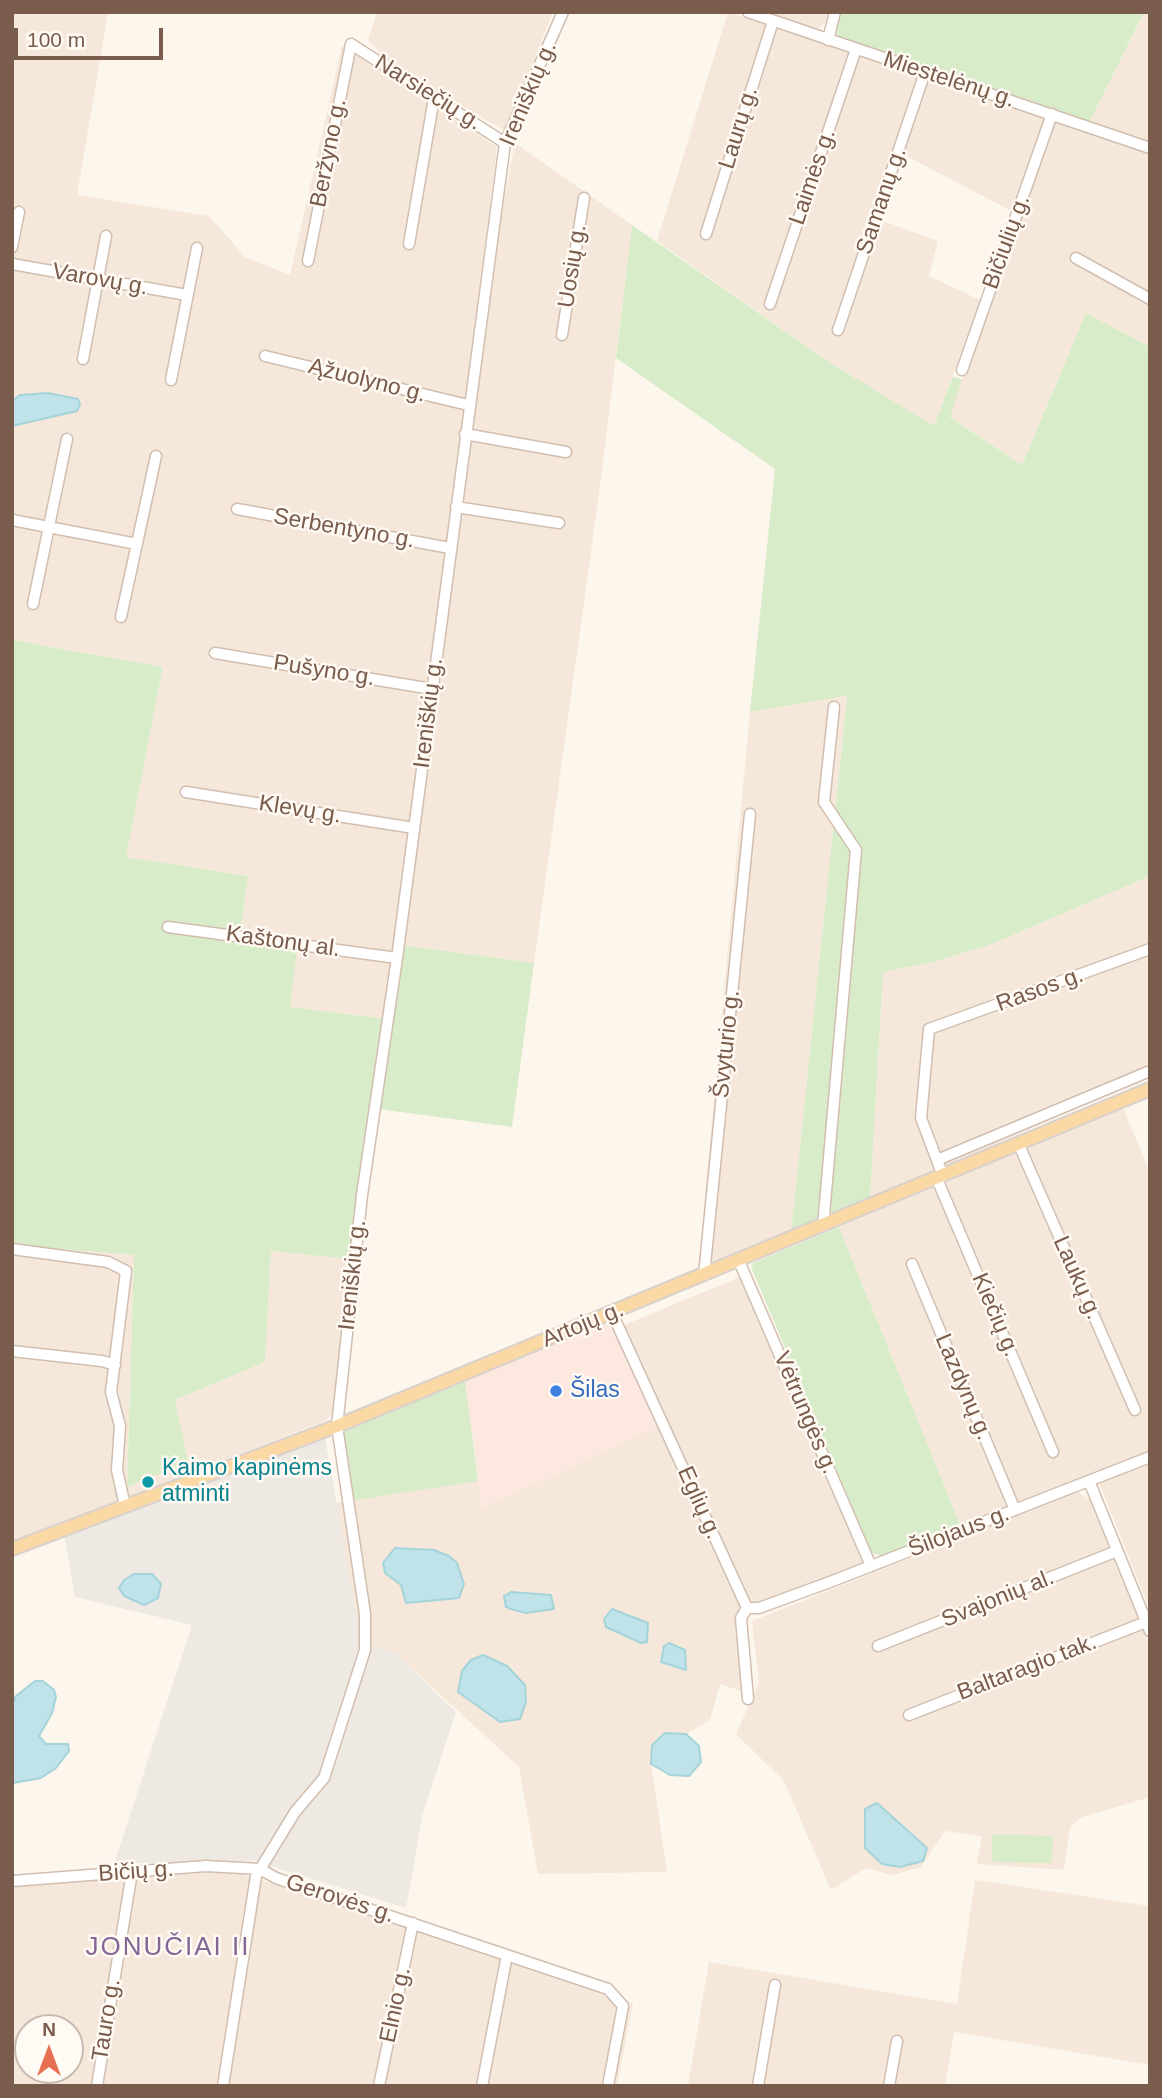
<!DOCTYPE html>
<meta charset="utf-8">
<style>
body{margin:0}
#map{position:relative;width:1162px;height:2098px;overflow:hidden;background:#fdf6ec;font-family:Helvetica,sans-serif}
canvas{display:block}
.frame{position:absolute;inset:0;border:14px solid #7a5c4d;pointer-events:none}
.north{position:absolute;left:14px;top:2014px;width:70px;height:70px;box-sizing:border-box;background:#fffaf3;border:2px solid #cabbb1;border-radius:50%;rotate:0deg;font-size:19px;font-weight:700;line-height:28px;text-align:center;color:#7a5c4d}
.north::after{content:'';display:block;margin:auto;width:24px;height:32px;background:#e76f51;clip-path:polygon(50% 0,100% 100%,50% 72%,0 100%)}
.scale{position:absolute;left:14px;top:28px;width:149px;height:32px;box-sizing:border-box;border:4px solid #7a5c4d;border-top:0;padding-left:9px;font-size:21px;line-height:24px;white-space:nowrap;color:#7a5c4d;-webkit-text-stroke:5px #fffaf3;paint-order:stroke}
</style>
<div id="map">
<canvas width="1162" height="2098"></canvas>
<div class="frame"></div>
<div class="north">N</div>
<div class="scale">100 m</div>
</div>
<script>
const ctx = document.querySelector('canvas').getContext('2d');
ctx.lineJoin = 'round';
function fill(path, color) { ctx.fillStyle = color; ctx.fill(path, 'evenodd'); }
const poly = rows => new Path2D(rows.map(r => 'M' + r).join(''));
function trace(path, color, width, dash) { ctx.strokeStyle = color; ctx.lineWidth = width; ctx.lineCap = dash ? 'butt' : 'round'; ctx.setLineDash(dash || []); ctx.stroke(path); }
function write(font, color, halo, rows, align = 'center') {
  ctx.font = font + ' Helvetica,sans-serif'; ctx.lineWidth = 5; ctx.setLineDash([]); ctx.textBaseline = 'middle'; ctx.strokeStyle = halo; ctx.fillStyle = color; for (const [text, x, y, turn = 0] of rows) {
    ctx.save(); ctx.translate(x, y); ctx.rotate((+turn || 0) * Math.PI / 180); ctx.textAlign = isNaN(turn) ? turn : align; if (halo) ctx.strokeText(text, 0, 0); ctx.fillText(text, 0, 0); ctx.restore();
  }
}
const residential = poly([
 [12,12,108,12,77,195,209,216,245,257,290,275,342,46,497,147,431,681,385,1019,289,1007,239,942,248,876,126,857,163,667,12,640],
 [377,12,553,12,505,131,391,64,368,40],
 [728,12,1046,116,1013,212,903,154,883,221,938,241,929,276,980,300,934,427,829,362,657,241],
 [764,12,828,12,825,22,818,29],
 [1144,12,1150,12,1150,142,1090,121],
 [1054,122,1150,154,1150,347,1086,313,1022,465,949,416],
 [515,143,632,225,599,494,534,963,402,945,432,734,492,262],
 [847,696,791,1233,698,1271,750,712],
 [1150,876,1150,1076,870,1199,883,972,934,962,992,944],
 [1123,1108,1150,1173,1150,1451,960,1524,839,1227],
 [12,1245,134,1255,127,1487,175,1400,265,1362,271,1251,350,1259,335,1410,327,1420,12,1542],
 [740,1277,863,1563,752,1605,624,1325],
 [661,1425,741,1604,736,1615,741,1691,720,1684,710,1720,686,1734,665,1733,652,1745,651,1764,667,1872,538,1874,519,1767,396,1654,361,1642,335,1503,478,1481,482,1508],
 [1150,1464,1150,1610,1099,1483],
 [1077,1492,1092,1500,1150,1647,1150,1797,1082,1817,1070,1827,1064,1870,977,1864,982,1836,945,1831,921,1867,892,1875,866,1868,831,1890,784,1781,736,1734,759,1682,752,1621],
 [233,1871,633,2003,617,2086,12,2086,12,1885],
 [28,2028,70,2028,70,2070,28,2070],
 [975,1880,1150,1906,1150,2065,954,2032,945,2086,688,2086,709,1962,957,2004]
]);
const commercial = poly([
 [606,1323,616,1328,661,1425,482,1508,465,1379]
]);
const industrial = poly([
 [325,1438,361,1641,396,1654,456,1712,423,1813,406,1908,254,1861,114,1864,192,1625,75,1597,64,1534]
]);
const green = poly([
 [840,12,1144,12,1090,121,838,37,836,32],
 [632,225,829,362,934,426,953,376,962,380,950,417,1022,465,1086,313,1150,347,1150,876,992,944,934,962,883,972,870,1199,791,1233,847,696,750,712,775,469,616,358],
 [12,640,163,667,126,857,248,876,239,942,297,951,290,1007,385,1019,350,1259,271,1251,265,1362,175,1400,188,1462,127,1487,134,1255,12,1245],
 [402,945,534,963,512,1127,379,1109],
 [839,1227,960,1524,881,1556,871,1552,751,1267,753,1263],
 [465,1379,478,1481,351,1501,343,1430],
 [992,1834,1053,1836,1052,1863,992,1862]
]);
const water = poly([
 [48,393,78,399,80,405,77,411,12,426,12,401,20,395,48,393],
 [395,1548,434,1550,449,1556,457,1563,464,1584,459,1598,406,1603,401,1585,385,1573,383,1563,395,1548],
 [134,1574,152,1574,161,1584,158,1598,144,1605,124,1596,119,1588,124,1580,134,1574],
 [511,1592,551,1595,554,1609,526,1613,511,1609,506,1607,504,1596,511,1592],
 [612,1609,648,1623,647,1642,641,1643,606,1627,604,1619,612,1609],
 [669,1643,685,1650,686,1670,661,1662,664,1646,669,1643],
 [483,1655,507,1666,525,1685,526,1702,520,1719,500,1722,458,1692,462,1671,471,1660,483,1655],
 [35,1681,43,1681,54,1690,56,1697,52,1713,39,1736,46,1744,68,1744,69,1751,56,1768,41,1778,13,1783,12,1705,16,1696,35,1681],
 [665,1733,686,1734,699,1746,701,1762,689,1776,670,1775,651,1764,652,1745,665,1733],
 [877,1803,927,1848,923,1861,900,1867,882,1864,865,1848,865,1809,877,1803]
]);
const minor = poly([
 [748,12,1150,148],
 [828,40,835,12],
 [706,234,773,21],
 [409,244,434,98],
 [12,247,19,212],
 [1076,258,1150,299],
 [308,261,351,44,505,143],
 [12,264,187,295],
 [770,304,856,49],
 [838,330,925,72],
 [562,335,584,198],
 [265,356,468,405],
 [83,359,106,236],
 [962,370,1052,114],
 [171,380,197,248],
 [465,434,566,452],
 [456,507,559,523],
 [237,509,450,548],
 [12,520,137,544],
 [33,604,67,439],
 [121,617,156,456],
 [215,653,432,689],
 [186,792,414,828],
 [168,927,397,958],
 [1019,1145,1135,1410],
 [937,1160,1150,1071],
 [943,1176,921,1118,929,1029,1150,949],
 [937,1179,1053,1452],
 [823,1226,856,850,824,802,834,707],
 [12,1249,108,1262,126,1271,111,1392,120,1426,117,1470,125,1506],
 [739,1261,871,1566],
 [912,1264,1015,1510],
 [704,1275,750,814],
 [612,1313,747,1608,741,1618,748,1699],
 [12,1351,102,1361,115,1365],
 [1089,1481,1150,1631],
 [747,1608,759,1608,830,1582,1150,1457],
 [878,1646,1117,1551],
 [909,1715,1146,1622],
 [12,1881,206,1866,260,1869,276,1878,608,1989,623,2006,608,2086],
 [97,2086,132,1872],
 [223,2086,256,1876,295,1812,324,1778,365,1650,365,1614,337,1426,362,1195,397,958,505,143,563,12],
 [379,2086,413,1923],
 [482,2086,507,1955],
 [758,2086,775,1985],
 [889,2086,897,2041]
]);
const major = poly([
 [12,1549,337,1426,1150,1089]
]);
const markers = [
 [556,1391,7,"#3f7fe0"],
 [148,1482,7,"#0f9aa8"]
];
const streetNames = [
 ["Miestelėnų g.",949,80,18],
 ["Narsiečių g.",428,93,32],
 ["Ireniškių g.",529,94,-67],
 ["Laurų g.",739,128,-73],
 ["Beržyno g.",329,153,-79],
 ["Laimės g.",813,177,-71],
 ["Samanų g.",882,201,-71],
 ["Bičiulių g.",1007,242,-70],
 ["Uosių g.",573,266,-81],
 ["Varovų g.",100,280,10],
 ["Ąžuolyno g.",367,381,14],
 ["Serbentyno g.",344,529,10],
 ["Pušyno g.",324,671,9],
 ["Ireniškių g.",429,713,-83],
 ["Klevų g.",300,810,9],
 ["Kaštonų al.",283,942,8],
 ["Rasos g.",1040,990,-20],
 ["Švyturio g.",727,1044,-84],
 ["Ireniškių g.",353,1275,-84],
 ["Laukų g.",1077,1278,66],
 ["Kiečių g.",995,1315,67],
 ["Artojų g.",583,1325,-22],
 ["Lazdynų g.",963,1387,67],
 ["Vėtrungės g.",805,1413,67],
 ["Eglių g.",699,1503,66],
 ["Šilojaus g.",959,1532,-21],
 ["Svajonių al.",998,1599,-22],
 ["Baltaragio tak.",1027,1668,-21],
 ["Bičių g.",136,1872,-4],
 ["Gerovės g.",340,1899,18],
 ["Elnio g.",396,2005,-78],
 ["Tauro g.",107,2020,-81]
];
const shopNames = [
 ["Šilas",570,1391]
];
const cultureNames = [
 ["Kaimo kapinėms",162,1469],
 ["atminti",162,1495]
];
const quarterNames = [
 ["JONUČIAI II",168,1948]
];
fill(residential, '#f5e8da');
fill(commercial, '#fde8e0');
fill(industrial, '#efe9e4');
fill(green, '#d8ecc9');
fill(water, '#bfe3e8');
trace(water, '#a5d3da', 2);
trace(minor, '#d1beb0', 13);
trace(major, '#dad1cd', 16);
trace(minor, '#fff', 10);
trace(major, '#fbd9a5', 12);
for (const [x, y, r, color] of markers) { const dot = new Path2D(); dot.arc(x, y, r, 0, 2 * Math.PI); ctx.fillStyle = color; ctx.fill(dot); trace(dot, '#fffaf3', 2.5); }
write('23px', '#7a5c4d', '#fffaf3', streetNames);
write('23px', '#366cbe', '#fffaf3', shopNames, 'left');
write('23px', '#0d838f', '#fffaf3', cultureNames, 'left');
ctx.letterSpacing = '2px';
write('26px', '#846695', '#fffaf3', quarterNames);
ctx.letterSpacing = '0px';
</script>
